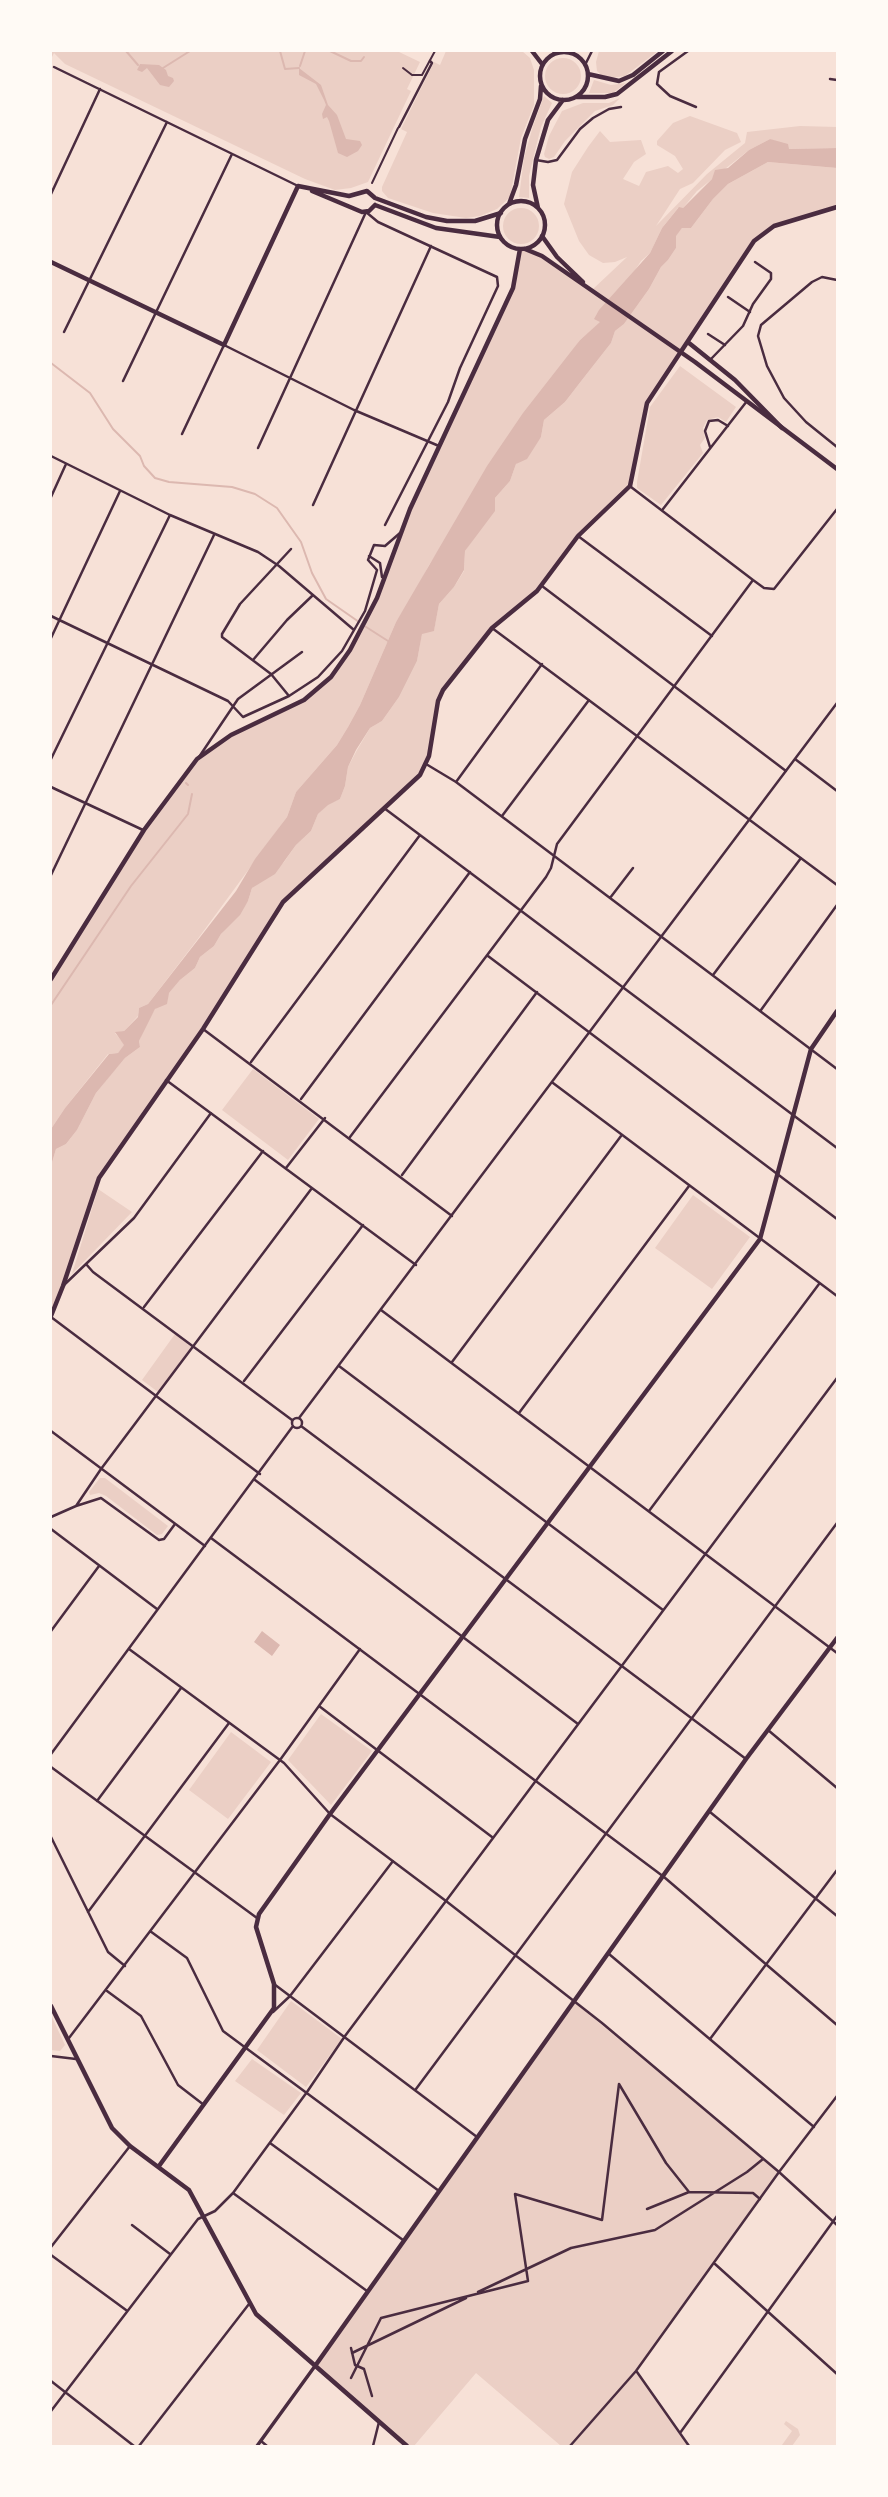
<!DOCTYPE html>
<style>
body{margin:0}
#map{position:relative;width:888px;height:2497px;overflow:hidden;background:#f7e1d7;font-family:Helvetica,sans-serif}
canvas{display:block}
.frame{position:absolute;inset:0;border:52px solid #fffaf5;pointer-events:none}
</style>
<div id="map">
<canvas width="888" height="2497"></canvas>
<div class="frame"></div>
</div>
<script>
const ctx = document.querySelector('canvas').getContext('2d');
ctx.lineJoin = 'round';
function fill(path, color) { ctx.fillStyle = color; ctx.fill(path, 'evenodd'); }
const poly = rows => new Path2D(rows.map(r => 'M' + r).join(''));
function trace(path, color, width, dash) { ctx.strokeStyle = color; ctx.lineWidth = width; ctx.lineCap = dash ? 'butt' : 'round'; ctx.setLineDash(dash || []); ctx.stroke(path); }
const green = poly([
 [51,51,397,51,420,62,407,89,411,91,368,182,351,188,335,190,305,179,65,64,54,53,51,59],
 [446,51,522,51,530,58,534,70,534,105,521,138,510,197,497,209,480,216,466,218,433,213,388,198,382,191,382,187,407,132,401,129,434,62,440,65],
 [599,51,658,51,625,76,611,78,601,75,597,71,596,62],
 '545 76a18 18 0 1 1 36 0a18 18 0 1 1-36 0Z',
 [594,80,611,85,626,83,613,93,589,93],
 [544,96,552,103,541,127,533,159,529,176,529,198,519,197,524,158,533,126],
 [620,98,613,105,595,111,565,141,554,157,549,159,545,157,544,154,549,136,562,111,583,103,609,103],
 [690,116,737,133,741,142,725,150,693,183,680,189,656,226,707,174,745,143,747,132,800,126,837,127,837,148,789,149,770,139,749,150,697,191,683,208,678,208,662,228,650,253,641,261,601,322,580,340,429,565,412,598,396,622,360,705,348,727,337,745,296,792,287,817,197,940,148,1004,139,1008,138,1016,124,1031,115,1033,125,1045,118,1053,108,1054,65,1108,51,1129,51,979,144,830,197,759,231,735,295,705,331,677,369,616,410,509,513,288,520,249,536,253,592,290,627,257,615,262,603,263,589,255,579,241,564,204,572,172,588,147,600,131,610,142,641,140,646,154,634,162,623,179,639,186,646,172,668,166,678,173,683,169,675,156,657,145,657,141,673,123],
 [768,162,837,168,837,207,774,226,754,241,647,403,632,482,578,536,542,586,492,628,441,695,429,756,420,775,290,893,203,1029,104,1170,51,1316,51,1166,56,1149,66,1144,77,1130,96,1093,108,1078,125,1058,140,1047,139,1041,146,1024,155,1009,180,980,195,968,200,957,214,946,221,934,248,901,252,888,284,862,296,845,311,831,318,814,328,804,340,799,345,786,348,767,357,750,370,728,382,721,399,697,417,661,422,633,434,630,439,604,454,587,464,571,465,551,477,533,495,498,510,481,516,464,541,437,544,420,565,402,582,380,611,343,615,331,624,324,649,289,661,267,668,260,676,248,675,236,682,228,691,228,713,199,728,184],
 '503 226a18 18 0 1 1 36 0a18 18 0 1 1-36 0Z',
 [680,366,736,407,726,422,718,417,707,420,703,428,705,438,700,445,703,453,661,505,637,488,637,482,650,407],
 [253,1069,319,1119,288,1160,222,1110],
 [98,1189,132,1212,72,1274],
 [693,1195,750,1237,712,1289,655,1248],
 [175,1334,192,1346,158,1392,142,1380],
 [100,1478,105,1478,168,1526,162,1534,157,1535,106,1496,99,1493,90,1495,89,1492],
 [321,1714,372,1751,331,1805,288,1760],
 [231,1732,271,1762,228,1819,189,1790],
 [291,2001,342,2039,306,2087,257,2050],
 [574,2002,779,2172,636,2371,689,2446,561,2446,476,2373,414,2446,407,2446,315,2366],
 [51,2015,65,2045,60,2051,51,2050],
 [252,2059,301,2093,284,2115,235,2081],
 [786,2421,798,2429,800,2435,792,2446,782,2445,792,2431,784,2424]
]);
const water = poly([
 [140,64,159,65,166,70,168,76,173,78,174,81,169,87,160,85,147,68,142,72,137,70],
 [299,68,321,85,328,105,337,115,346,139,360,141,362,145,358,151,347,157,338,153,329,121,327,117,323,119,322,114,326,105,324,100,316,84,299,75],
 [770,139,788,144,789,149,837,148,837,168,768,162,728,184,713,199,691,228,682,228,676,236,676,248,668,260,661,267,649,289,624,324,615,331,611,343,582,380,565,402,544,420,541,437,527,459,516,464,510,481,495,498,495,511,465,551,464,570,454,587,439,604,434,631,422,634,417,661,399,697,382,721,370,728,356,750,348,767,345,786,340,799,328,805,318,814,311,831,296,845,275,874,252,888,248,901,240,915,221,934,214,946,200,957,195,968,180,980,169,993,167,1004,155,1009,139,1041,140,1047,125,1058,96,1093,77,1130,66,1144,56,1149,51,1166,51,1129,65,1108,109,1054,118,1053,124,1045,115,1032,124,1031,138,1017,139,1008,148,1004,236,891,255,859,287,817,296,792,337,745,348,727,360,705,396,622,487,466,523,413,580,340,600,322,594,319,599,310,650,253,662,228,679,207,683,208,712,179,715,170,728,168,749,150],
 [262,1631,280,1645,272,1656,254,1642]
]);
const stream = poly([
 [126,51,138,65],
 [280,51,285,69,299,68],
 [330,51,351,61,361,61,364,57],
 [300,66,305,51],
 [163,68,190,51],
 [51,363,90,393,113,429,140,456,144,466,155,478,169,482,232,487,255,494,277,508,301,542,312,573,326,599,359,622],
 [363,625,388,641],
 [186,783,188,785],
 [51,1005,131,886,188,814,192,794]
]);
const service = poly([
 [403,68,412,75,422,75,435,51],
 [372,183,398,128]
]);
const pedestrian = poly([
 [399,127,432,63,430,61],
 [647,2209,689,2192,753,2193,760,2199],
 [478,2292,571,2248,655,2230,747,2172,763,2159],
 [351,2348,355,2365,364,2369,372,2396],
 [352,2353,466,2298],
 [351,2378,381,2318,528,2281,515,2194,602,2220,619,2084,666,2163,689,2192]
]);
const minor = poly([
 [688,51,659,72,657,84,670,96,696,107],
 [570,52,570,51],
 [585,65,592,51],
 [54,67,296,185],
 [830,79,837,80],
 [536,160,548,162,557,160,580,129,593,118,609,109,621,107],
 [51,194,100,89],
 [837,280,822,277,812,282,761,325,758,336,767,366,784,398,806,422,837,447],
 [728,297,750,312],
 [64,332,167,122],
 [708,334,725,345],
 [710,360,743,326,753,304,771,279,771,273,755,262],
 [123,381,232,154],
 [182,434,224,345,354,410,439,446],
 [710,447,705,431,709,421,718,420,728,426],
 [258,448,366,212,378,222,497,277,498,286,460,368,448,402,385,525],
 [51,456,170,515,258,552,279,566,354,630],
 [631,487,753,580],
 [51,497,66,464],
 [313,505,431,246],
 [663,509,747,401],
 [578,536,712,636],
 [369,556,380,563,382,577],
 [542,586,786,771],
 [51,616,228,701,243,717,289,696,318,677,342,651,365,611,377,570,368,560,374,545,385,546,400,533],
 [492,628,837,885],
 [51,638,120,491],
 [253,660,287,620,312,596],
 [289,696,271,674,222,637,222,634,240,604,291,549],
 [199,757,238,699,302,652],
 [51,759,170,515],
 [795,759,837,791],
 [426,764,456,782,837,1069],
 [456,782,542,664],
 [51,787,143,830],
 [384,808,837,1148],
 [502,816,589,700],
 [51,875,214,535],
 [610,898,633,868],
 [488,956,837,1219],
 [713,975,801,858],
 [761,1010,837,905],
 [203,1029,452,1216],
 [251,1062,420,835],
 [166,1080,416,1265],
 [553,1083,837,1296],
 [301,1099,470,872],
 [350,1137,546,877,551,868,557,844,753,580,764,588,774,589,837,509],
 [286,1168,325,1118],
 [402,1175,537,992],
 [86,1264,93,1272,292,1420],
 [64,1285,134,1218,211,1113],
 [144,1307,263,1151],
 [381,1310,837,1653],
 [51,1317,260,1474],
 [452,1362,621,1136],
 [339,1366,663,1610],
 [244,1381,363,1225],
 [519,1413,689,1186],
 '292 1423a5 5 0 1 1 10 0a5 5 0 1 1-10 0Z',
 [299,1418,837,703],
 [301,1426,746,1759],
 [51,1431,205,1546],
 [255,1480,578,1724],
 [76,1506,101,1498,159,1540,164,1539,175,1524],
 [649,1511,819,1284],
 [51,1517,76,1506,101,1469,312,1188],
 [51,1529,157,1609],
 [211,1538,664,1877,837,2025],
 [51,1631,99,1566],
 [129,1649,284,1763,330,1814,446,1901,602,2023,779,2172,837,2225],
 [319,1706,492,1837],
 [768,1730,837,1788],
 [51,1754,293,1426],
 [51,1767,257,1918],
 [97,1801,181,1688],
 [710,1812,837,1916],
 [51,1837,108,1952,125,1966],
 [88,1912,229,1723],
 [150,1931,187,1958,223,2031,439,2191],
 [609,1954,814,2127],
 [274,1984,477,2137],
 [107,1991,141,2016,178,2085,204,2105],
 [273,2012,290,1996,393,1861],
 [69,2038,280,1760,360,1649],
 [710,2039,837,1870],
 [51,2056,76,2059],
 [416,2089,837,1523],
 [270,2143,403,2240],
 [233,2193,367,2291],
 [132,2225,170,2254],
 [51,2247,130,2146],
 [51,2255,126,2310],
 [715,2264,837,2374],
 [637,2372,689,2446],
 [51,2381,134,2446],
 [51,2411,198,2219,215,2211,233,2193,307,2092,345,2036,837,1378],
 [680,2433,837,2216],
 [261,2441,267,2446],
 [139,2446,249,2304],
 [373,2446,379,2422],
 [570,2446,636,2371,779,2172,837,2096]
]);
const tertiary = poly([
 [257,2446,315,2366]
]);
const secondary = poly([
 [532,51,542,64],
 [554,51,559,52],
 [298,186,349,196,367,191,375,198,426,217,447,221,475,221,501,213],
 [312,191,362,212,369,211,375,205],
 [375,205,436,228,500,237],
 [542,236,557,257,583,282],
 [525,249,542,256,695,362,837,469],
 [51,262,224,345,298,186],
 [51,2006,112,2128,130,2146,189,2190,256,2314,407,2446],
 [159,2166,274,2008,274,1984,256,1927,259,1914,330,1814,760,1239,811,1049,837,1011],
 [315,2366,746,1759,837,1638]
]);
const primary = poly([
 '540 76a24 24 0 1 1 48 0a24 24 0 1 1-48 0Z',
 [588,74,619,81,633,75,663,51],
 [576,97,605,97,617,94,672,51],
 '497 225a24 24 0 1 1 48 0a24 24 0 1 1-48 0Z',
 [509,204,516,185,525,139,540,99,541,86],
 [538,208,533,185,536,160,548,120,563,100],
 [689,343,735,380,782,428],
 [51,979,144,830,197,759,231,735,304,700,331,677,350,650,377,598,410,509,513,288,520,249],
 [51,1316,63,1286,99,1178,203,1029,283,902,420,775,429,756,438,701,443,690,492,628,537,591,578,536,630,486,647,403,754,241,774,226,837,207]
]);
fill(green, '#ebcfc5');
fill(water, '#dcb8b0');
trace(stream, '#dcb8b0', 2);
trace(service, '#4a2c40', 2);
trace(pedestrian, '#4a2c40', 2.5);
trace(minor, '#4a2c40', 2.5);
trace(tertiary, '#4a2c40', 3.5);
trace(secondary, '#4a2c40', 4.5);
trace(primary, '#4a2c40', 4.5);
</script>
